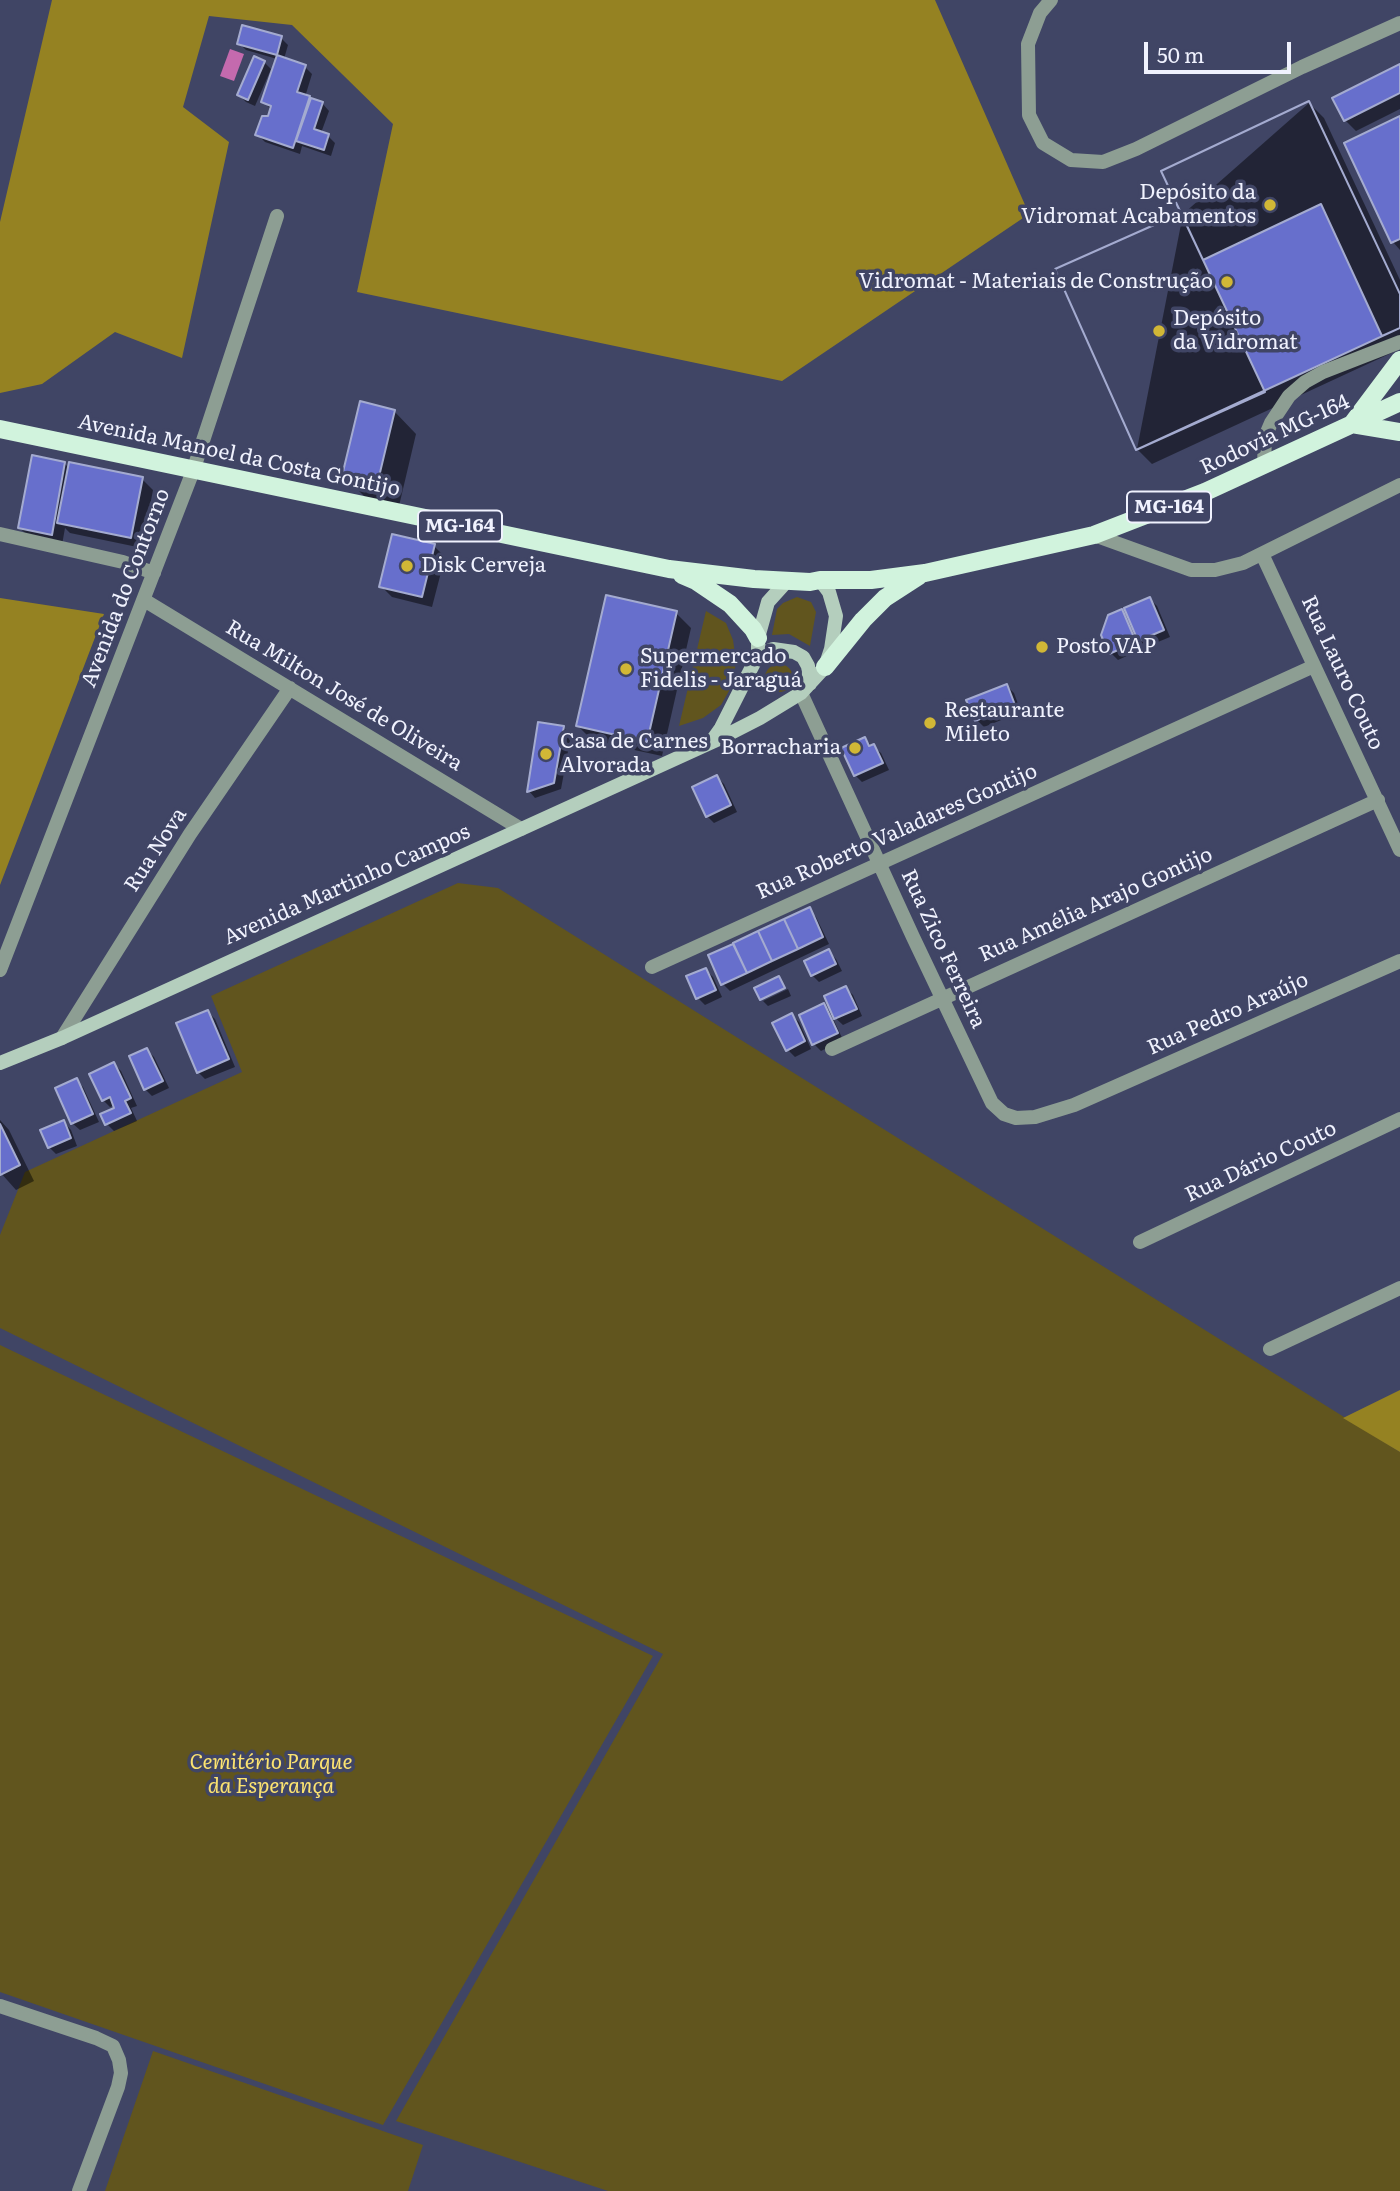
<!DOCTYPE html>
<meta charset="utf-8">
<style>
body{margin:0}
#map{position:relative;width:1400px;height:2191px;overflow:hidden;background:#404565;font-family:Literata,serif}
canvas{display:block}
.scale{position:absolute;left:1144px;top:42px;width:147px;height:32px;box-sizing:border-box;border:4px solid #f0f2fe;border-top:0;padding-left:9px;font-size:21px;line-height:24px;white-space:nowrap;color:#f0f2fe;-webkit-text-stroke:5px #404565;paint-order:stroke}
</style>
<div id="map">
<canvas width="1400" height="2191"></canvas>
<div class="scale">50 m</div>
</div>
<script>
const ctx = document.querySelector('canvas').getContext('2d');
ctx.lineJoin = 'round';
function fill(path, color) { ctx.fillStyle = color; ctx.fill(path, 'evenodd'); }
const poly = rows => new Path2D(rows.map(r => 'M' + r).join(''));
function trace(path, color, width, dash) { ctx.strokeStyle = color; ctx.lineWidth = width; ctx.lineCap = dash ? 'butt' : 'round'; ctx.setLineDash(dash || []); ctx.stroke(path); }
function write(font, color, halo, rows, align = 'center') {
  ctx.font = font + ' Literata,serif'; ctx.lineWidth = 7; ctx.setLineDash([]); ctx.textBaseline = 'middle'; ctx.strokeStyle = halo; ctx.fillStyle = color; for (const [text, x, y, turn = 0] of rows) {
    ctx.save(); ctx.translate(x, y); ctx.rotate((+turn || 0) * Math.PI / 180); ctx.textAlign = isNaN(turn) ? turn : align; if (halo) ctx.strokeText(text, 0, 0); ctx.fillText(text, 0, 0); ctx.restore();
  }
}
const green = poly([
 [797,597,811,602,816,612,810,646,789,634,772,635,777,609,783,603],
 [706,611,726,623,733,640,736,661,733,684,721,705,703,718,679,726],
 '765 678a14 14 0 1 1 28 0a14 14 0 1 1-28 0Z',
 [458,883,498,888,1400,1452,1400,2191,608,2191,396,2121,663,1654,0,1328,0,1235,25,1172,242,1072,211,996],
 [0,1345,653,1656,383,2125,0,1992],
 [153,2051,423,2145,408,2191,105,2191]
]);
const forest = poly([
 [52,0,935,0,1029,214,782,381,357,292,393,124,292,25,209,16,183,107,229,142,182,358,115,332,42,384,0,393,0,222],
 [0,598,104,614,0,885],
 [1400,1390,1400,1452,1343,1418]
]);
const water = poly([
 [230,49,244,54,234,81,220,76]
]);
const shadow = poly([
 [281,38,288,45,284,59,305,67,312,74,305,97,322,103,329,111,321,133,328,136,335,143,331,156,302,146,300,154,265,142,257,134,269,118,272,110,263,102,277,59,246,50,239,43],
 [264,62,271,69,255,106,246,102,239,95],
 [1400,66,1400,109,1356,131,1345,120],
 [1309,103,1324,118,1400,280,1400,349,1152,464,1137,449,1183,214],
 [1400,118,1400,250,1393,242,1346,143],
 [394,411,416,434,399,506,366,498,344,476],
 [64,463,70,469,142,479,153,490,142,548,70,533,65,528,62,545,31,539,20,528],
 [434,546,445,557,432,607,392,597,381,586],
 [1150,599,1157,606,1170,637,1146,647,1138,639,1142,649,1118,660,1111,653,1121,611,1131,620],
 [676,613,691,628,662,756,593,741,578,726],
 [1007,686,1014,693,1021,712,984,727,977,720],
 [564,728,571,735,561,789,535,798,529,791],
 [864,739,881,753,889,770,862,782,855,775],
 [717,777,724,784,737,812,714,823,707,816],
 [809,909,816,917,829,944,730,991,723,984,710,956],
 [829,952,836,959,842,971,819,982,812,975],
 [706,970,713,977,722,997,705,1005,698,998],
 [846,988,853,995,862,1016,843,1025,831,1014,843,1040,821,1051,814,1044,823,1005,835,1016],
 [788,989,791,996,768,1006,763,1001],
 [208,1012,215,1019,235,1067,205,1079,198,1072],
 [792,1015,799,1022,811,1049,795,1057,788,1050],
 [147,1050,154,1057,169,1088,152,1096,145,1089],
 [114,1064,121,1071,137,1106,131,1108,137,1121,114,1131,107,1124,117,1109,115,1105,110,1107,103,1100],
 [76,1080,83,1087,99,1122,80,1130,72,1123],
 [0,1120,9,1130,34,1181,16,1190,0,1172],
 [64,1122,71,1130,77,1146,56,1154,49,1147]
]);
const building = poly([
 [242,25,282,36,277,55,237,44,242,25],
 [277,55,306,65,297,92,310,96,293,148,255,135,262,116,268,116,271,106,261,102,277,55],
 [254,56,265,61,248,100,237,95,254,56],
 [1400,64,1400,93,1344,121,1332,98,1400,64],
 [311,98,323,102,314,129,329,134,324,150,296,141,311,98],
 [1309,101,1400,294,1400,328,1136,450,1055,269,1181,213,1161,171,1309,101],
 [1309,101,1400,294,1400,328,1382,336,1321,204,1203,260,1161,171,1309,101],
 [1400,116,1400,239,1391,243,1344,143,1400,116],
 [1181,213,1265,392,1136,450,1055,269,1181,213],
 [360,401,395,410,377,485,342,476,360,401],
 [32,455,65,462,52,535,18,528,32,455],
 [69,462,143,477,131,538,57,523,69,462],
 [392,534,435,544,422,597,379,587,392,534],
 [606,595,677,611,647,742,576,726,606,595],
 [1150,597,1164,630,1138,641,1124,608,1150,597],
 [1122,609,1136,642,1109,654,1101,635,1108,615,1122,609],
 [1007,684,1015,705,975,721,966,700,1007,684],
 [538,722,564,726,554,783,527,792,538,722],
 [865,737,869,746,874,744,883,763,854,776,841,748,865,737],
 [717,775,731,805,706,817,692,787,717,775],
 [810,907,823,937,798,949,784,919,810,907],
 [784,919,798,949,772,961,758,931,784,919],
 [758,931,772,961,747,973,733,943,758,931],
 [733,944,747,973,721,985,708,955,733,944],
 [829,949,836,964,811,976,804,961,829,949],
 [706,968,716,990,696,999,686,976,706,968],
 [779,976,785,988,760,1000,754,988,779,976],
 [846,986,857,1009,834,1019,824,996,846,986],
 [824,1003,838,1033,812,1045,799,1015,824,1003],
 [208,1010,229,1059,197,1073,176,1023,208,1010],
 [792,1013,805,1041,786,1051,772,1023,792,1013],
 [147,1048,163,1081,144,1090,129,1056,147,1048],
 [114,1062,131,1098,125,1101,131,1113,105,1125,100,1114,114,1108,110,1097,102,1101,89,1074,114,1062],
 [77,1078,93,1114,71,1124,55,1088,77,1078],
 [64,1120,71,1138,48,1148,40,1130,64,1120],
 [0,1124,20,1165,0,1175,0,1124]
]);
const street = poly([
 [1051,0,1040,13,1028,44,1029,115,1043,143,1071,160,1103,162,1136,149,1302,67,1400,23],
 [1264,465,1265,437,1271,423,1289,396,1305,382,1323,372,1400,342],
 [0,534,123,562,154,573],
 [1094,535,1191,570,1215,570,1243,563,1400,485],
 [1262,554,1400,850],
 [144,600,521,829],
 [801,693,913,937,992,1103,1004,1114,1016,1118,1035,1117,1074,1105,1400,961],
 [652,967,1314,666],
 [0,970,193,471,277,216],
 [62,1038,190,834,290,688],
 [832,1049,1378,800],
 [1140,1242,1400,1119],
 [1270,1349,1400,1288],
 [0,2006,96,2038,113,2046,119,2060,121,2073,118,2087,79,2191]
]);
const secondary = poly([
 [758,655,773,649,794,652,803,657,808,666,810,684],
 [711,742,721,728,758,655,758,638,768,602,787,581],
 [0,1063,62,1038,719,739,760,718,801,693,825,667,831,649,836,616,829,592,820,580]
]);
const primary = poly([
 [1400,360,1352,424,1400,432],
 [0,429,669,569,754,579,810,582,820,580,871,580,925,573,1094,535,1205,492,1400,402],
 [682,575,696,581,730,604,753,629,758,638],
 [825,667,863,620,885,598,919,576]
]);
const markers = [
 [1270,205,7,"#d1b736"],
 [1227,282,7,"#d1b736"],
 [1159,331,7,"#d1b736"],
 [407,566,7,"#d1b736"],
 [1042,647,7,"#d1b736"],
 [626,669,7,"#d1b736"],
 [930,723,7,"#d1b736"],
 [855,748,7,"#d1b736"],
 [546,754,7,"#d1b736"]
];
const shields = [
 [1169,507,84],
 [460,526,84]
];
const shieldNames = [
 ["MG-164",1169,507],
 ["MG-164",460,526]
];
const poiNames = [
 ["Depósito da",1256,193,"right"],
 ["Vidromat Acabamentos",1256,217,"right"],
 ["Vidromat - Materiais de Construção",1213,282,"right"],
 ["Depósito",1173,319],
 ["da Vidromat",1173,343],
 ["Disk Cerveja",421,566],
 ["Posto VAP",1056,647],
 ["Supermercado",640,657],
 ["Fidelis - Jaraguá",640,681],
 ["Restaurante",944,711],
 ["Mileto",944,735],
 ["Casa de Carnes",560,742],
 ["Alvorada",560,766],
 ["Borracharia",841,748,"right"]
];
const streetNames = [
 ["Rodovia MG-164",1275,435,-25],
 ["Avenida Manoel da Costa Gontijo",239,456,12],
 ["Avenida do Contorno",126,588,-69],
 ["Rua Lauro Couto",1342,673,65],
 ["Rua Milton José de Oliveira",344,696,31],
 ["Rua Roberto Valadares Gontijo",897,832,-24],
 ["Rua Nova",156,850,-57],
 ["Avenida Martinho Campos",347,885,-24],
 ["Rua Amélia Arajo Gontijo",1096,905,-24],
 ["Rua Zico Ferreira",943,949,65],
 ["Rua Pedro Araújo",1228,1014,-24],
 ["Rua Dário Couto",1261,1162,-25]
];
const parkNames = [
 ["Cemitério Parque",271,1763],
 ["da Esperança",271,1787]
];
fill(green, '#61551e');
fill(forest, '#958222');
fill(water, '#c46aae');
fill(shadow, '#0007');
fill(building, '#676fcc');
trace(building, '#a4abd0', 2);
trace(street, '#8d9e93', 14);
trace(secondary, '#b4cebd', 14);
trace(primary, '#d1f3dd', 18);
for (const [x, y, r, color] of markers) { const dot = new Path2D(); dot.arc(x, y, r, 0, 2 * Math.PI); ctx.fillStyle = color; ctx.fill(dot); trace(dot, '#404565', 2.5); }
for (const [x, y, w] of shields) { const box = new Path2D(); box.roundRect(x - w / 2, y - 15.5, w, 31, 5); ctx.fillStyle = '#404565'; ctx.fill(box); trace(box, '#f0f2fe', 2); }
write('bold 19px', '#f0f2fe', null, shieldNames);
write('21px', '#f0f2fe', '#404565', poiNames, 'left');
write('21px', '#f0f2fe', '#404565', streetNames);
write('italic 21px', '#fce370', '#404565', parkNames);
</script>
